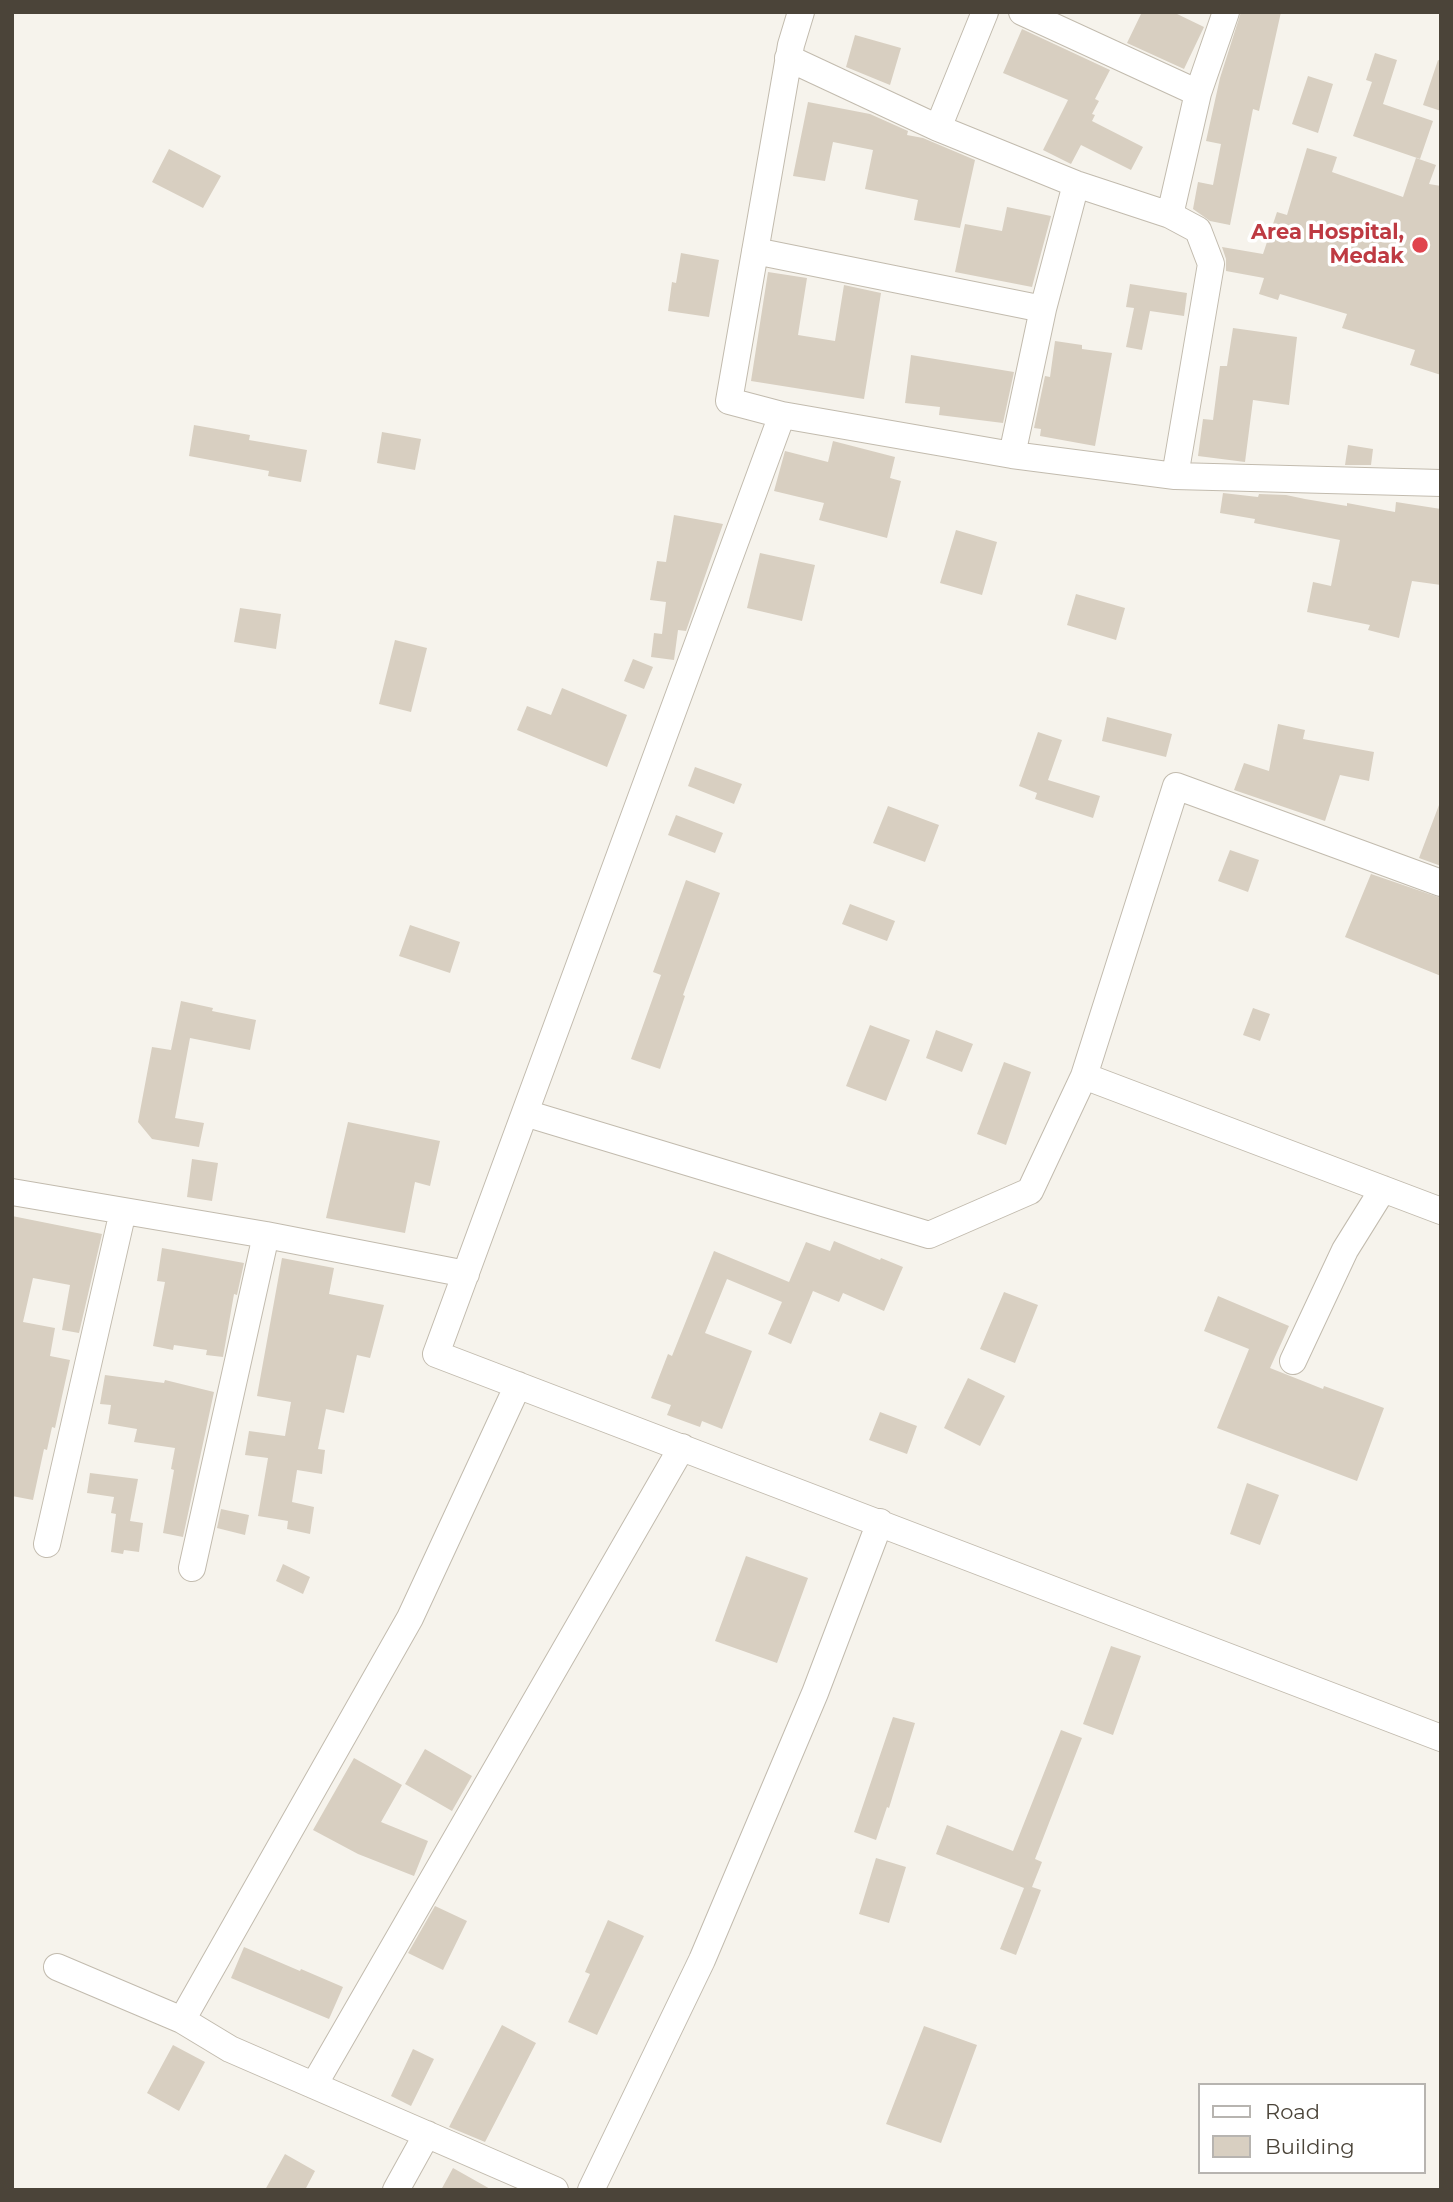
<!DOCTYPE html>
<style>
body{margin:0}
#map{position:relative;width:1453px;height:2202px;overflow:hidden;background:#f6f3ec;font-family:Montserrat,sans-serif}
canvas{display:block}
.frame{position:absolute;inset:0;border:14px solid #4b4439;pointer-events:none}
.legend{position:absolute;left:1198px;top:2083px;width:228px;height:91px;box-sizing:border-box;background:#fff;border:2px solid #b7b4b0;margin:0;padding:9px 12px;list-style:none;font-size:21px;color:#4b4439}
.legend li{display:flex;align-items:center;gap:14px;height:35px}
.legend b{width:35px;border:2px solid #b7b4b0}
</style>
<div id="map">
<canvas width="1453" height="2202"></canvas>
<div class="frame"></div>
<ul class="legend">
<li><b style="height:9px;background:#fff"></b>Road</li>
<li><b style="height:19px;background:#d8cfc1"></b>Building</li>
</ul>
</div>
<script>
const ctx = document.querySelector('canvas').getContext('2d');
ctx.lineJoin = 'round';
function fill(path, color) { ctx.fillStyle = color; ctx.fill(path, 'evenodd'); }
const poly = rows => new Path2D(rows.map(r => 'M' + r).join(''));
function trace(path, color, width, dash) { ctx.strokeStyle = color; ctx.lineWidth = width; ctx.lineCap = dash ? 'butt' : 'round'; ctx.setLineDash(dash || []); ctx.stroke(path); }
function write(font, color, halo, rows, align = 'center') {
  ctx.font = font + ' Montserrat,sans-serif'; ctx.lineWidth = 7; ctx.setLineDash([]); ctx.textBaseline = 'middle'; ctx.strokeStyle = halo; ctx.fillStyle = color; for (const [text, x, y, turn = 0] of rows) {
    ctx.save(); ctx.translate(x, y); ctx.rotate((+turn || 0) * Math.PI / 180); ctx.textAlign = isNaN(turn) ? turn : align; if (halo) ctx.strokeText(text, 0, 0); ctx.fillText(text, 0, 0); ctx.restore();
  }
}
const building = poly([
 [1142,12,1173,12,1204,27,1184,69,1127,43],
 [1241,12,1281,12,1259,111,1253,109,1230,225,1210,221,1193,209,1198,182,1213,185,1221,144,1206,141,1220,78],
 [1022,29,1110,70,1095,99,1099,101,1092,114,1095,115,1092,121,1143,147,1131,170,1081,145,1071,164,1043,150,1068,100,1003,73],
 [855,35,901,48,890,85,846,67],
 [1375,53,1397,60,1383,104,1433,121,1420,159,1353,136,1372,82,1366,80],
 [1438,60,1441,61,1441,111,1423,105],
 [1308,76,1333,84,1318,133,1292,124],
 [808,102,870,114,908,131,907,135,923,138,975,160,960,228,914,220,918,200,865,189,873,150,833,142,825,181,793,176],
 [1307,148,1337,157,1332,172,1403,197,1416,158,1436,165,1429,184,1441,186,1441,375,1410,365,1415,350,1342,328,1347,314,1280,294,1278,300,1259,294,1264,278,1226,271,1226,259,1222,247,1263,254,1277,212,1287,215],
 [169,149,221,176,203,208,152,182],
 [1007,207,1051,216,1032,287,955,272,965,224,1002,231],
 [681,253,719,260,709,317,668,311,672,282,676,283],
 [768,272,807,278,798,335,835,341,844,285,881,293,864,399,751,381],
 [1130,284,1187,293,1184,316,1150,311,1142,350,1126,347,1134,308,1126,307],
 [1233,328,1297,337,1289,405,1253,400,1245,462,1198,456,1203,419,1213,420,1220,366,1227,366],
 [1055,341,1082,345,1082,349,1112,353,1095,446,1040,436,1041,429,1034,428,1045,376,1050,377],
 [911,355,1014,372,1003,423,939,415,940,407,905,403],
 [194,425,250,435,249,440,307,450,301,482,268,476,269,471,189,456],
 [382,432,421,439,415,470,377,463],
 [833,441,895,457,890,478,901,481,887,538,819,520,824,503,774,491,785,451,828,462],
 [1348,445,1373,449,1371,465,1345,465],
 [1223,493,1258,497,1259,494,1286,495,1305,499,1347,506,1347,503,1395,512,1396,502,1441,509,1441,585,1412,581,1399,638,1368,630,1370,625,1307,612,1313,582,1331,586,1340,540,1254,523,1255,519,1220,513],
 [674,515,723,524,686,631,678,630,674,660,651,657,654,633,662,634,666,602,650,600,657,561,666,562],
 [956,530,997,542,982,595,940,583],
 [760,553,815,565,802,621,747,608],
 [1076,594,1125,608,1116,640,1067,625],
 [240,608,281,614,276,649,234,642],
 [395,640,427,648,411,712,379,704],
 [633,659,653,667,644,689,624,681],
 [562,688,627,715,607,767,517,730,527,706,551,715],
 [1107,717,1172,734,1166,757,1102,741],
 [1278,724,1305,730,1303,739,1374,752,1369,781,1340,775,1325,821,1234,790,1244,763,1269,771],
 [1038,732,1062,740,1048,780,1100,796,1093,818,1035,799,1037,793,1019,786],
 [695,767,742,784,734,804,688,786],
 [1439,805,1441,805,1441,866,1419,858],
 [888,806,939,825,925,862,873,843],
 [676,815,723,833,715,853,668,835],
 [1230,850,1259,860,1248,892,1218,881],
 [1371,874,1441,898,1441,976,1345,937],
 [686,880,720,893,683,995,685,996,660,1069,631,1059,661,975,653,972],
 [850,904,895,921,887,941,842,924],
 [410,925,460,942,450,973,399,956],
 [181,1001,213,1008,212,1011,256,1020,250,1050,190,1038,175,1118,204,1123,199,1147,152,1139,138,1122,152,1047,171,1050],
 [1253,1008,1270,1014,1260,1041,1243,1035],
 [870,1025,910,1040,886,1101,846,1086],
 [936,1030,973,1044,962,1072,926,1058],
 [1004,1062,1031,1072,1006,1145,977,1134],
 [348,1122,440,1141,430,1186,415,1182,405,1233,326,1218],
 [192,1159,218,1163,212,1201,187,1197],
 [12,1216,102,1234,79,1333,62,1330,70,1285,33,1278,23,1322,55,1328,50,1356,70,1360,55,1428,52,1427,47,1450,44,1449,33,1500,12,1496],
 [834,1241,880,1260,881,1258,903,1267,884,1311,843,1293,839,1302,813,1291,791,1344,768,1334,782,1302,727,1279,705,1333,752,1351,722,1429,702,1421,700,1427,667,1415,671,1405,651,1398,668,1354,672,1356,714,1251,789,1282,806,1242,830,1251],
 [162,1248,244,1263,237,1295,234,1294,223,1357,206,1355,207,1350,174,1345,173,1350,153,1346,165,1282,157,1281],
 [282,1258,334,1268,329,1294,384,1305,370,1358,357,1355,344,1413,326,1409,318,1449,325,1450,322,1474,297,1470,292,1502,314,1507,310,1534,287,1529,288,1521,258,1516,268,1458,245,1455,249,1431,285,1436,291,1402,257,1396],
 [1004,1292,1038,1305,1015,1363,980,1349],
 [1218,1296,1289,1326,1270,1368,1323,1389,1324,1386,1384,1408,1357,1481,1217,1428,1249,1349,1204,1331],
 [105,1375,164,1383,165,1380,214,1392,183,1537,163,1533,174,1470,171,1469,175,1448,134,1442,137,1429,108,1424,111,1405,100,1404],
 [968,1378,1005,1396,980,1446,944,1428],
 [880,1412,917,1426,907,1454,869,1440],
 [90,1473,138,1479,130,1521,143,1523,139,1552,124,1550,123,1554,111,1552,116,1514,111,1513,114,1497,87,1493],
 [1247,1483,1279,1495,1260,1545,1230,1534],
 [221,1509,249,1515,245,1535,217,1528],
 [746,1556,808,1578,777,1663,715,1641],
 [283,1564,310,1577,303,1594,276,1581],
 [1111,1646,1141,1656,1113,1735,1083,1724],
 [893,1717,915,1723,889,1808,887,1807,876,1840,854,1832],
 [1061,1730,1082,1738,1035,1859,1042,1862,1032,1887,1041,1890,1016,1955,1000,1949,1024,1888,936,1854,947,1825,1013,1851],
 [425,1749,472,1776,452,1811,405,1784],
 [354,1758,402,1785,381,1822,428,1841,414,1876,358,1854,313,1830],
 [876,1858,906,1867,889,1923,859,1914],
 [435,1906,467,1921,443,1970,408,1953],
 [608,1920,644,1936,597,2035,568,2022,590,1974,585,1972],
 [244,1947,300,1971,301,1969,343,1987,329,2019,231,1978],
 [502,2025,536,2043,485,2142,449,2127],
 [924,2026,977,2045,941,2143,886,2124],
 [173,2045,205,2062,179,2111,147,2093],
 [413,2049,434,2059,411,2106,391,2096],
 [285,2154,315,2171,305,2190,265,2190],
 [453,2168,492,2190,441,2190]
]);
const minor = poly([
 [801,12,791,45,729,401,782,415,1012,455,1175,476,1441,483],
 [1022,12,1198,93],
 [788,58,938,128,1076,184,1170,215,1198,230,1211,264,1175,476],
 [938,128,985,12],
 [1170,215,1198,93,1226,12],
 [755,251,1043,309],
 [782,415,436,1354,1441,1738],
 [1012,455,1043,309,1076,184],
 [1441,883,1176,786,1084,1076,1441,1211],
 [525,1113,929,1235,1030,1191,1084,1076],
 [12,1192,266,1235,466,1274],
 [1293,1361,1345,1250,1383,1189],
 [518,1385,410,1618,182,2020,230,2049,555,2190],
 [47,1544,123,1211],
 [192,1568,266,1235],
 [57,1967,182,2020],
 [314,2085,682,1447],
 [396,2190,427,2134],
 [591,2190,702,1960,815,1693,880,1522]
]);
const markers = [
 [1420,245,9,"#e0444e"]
];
const healthNames = [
 ["Area Hospital,",1404,233],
 ["Medak",1404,257]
];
fill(building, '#d8cfc1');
trace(minor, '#c2bbae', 28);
trace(minor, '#fff', 26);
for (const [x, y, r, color] of markers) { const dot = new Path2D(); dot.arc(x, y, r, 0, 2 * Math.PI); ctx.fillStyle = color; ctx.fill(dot); trace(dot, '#fff', 2.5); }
write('bold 21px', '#be3a42', '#fff', healthNames, 'right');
</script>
